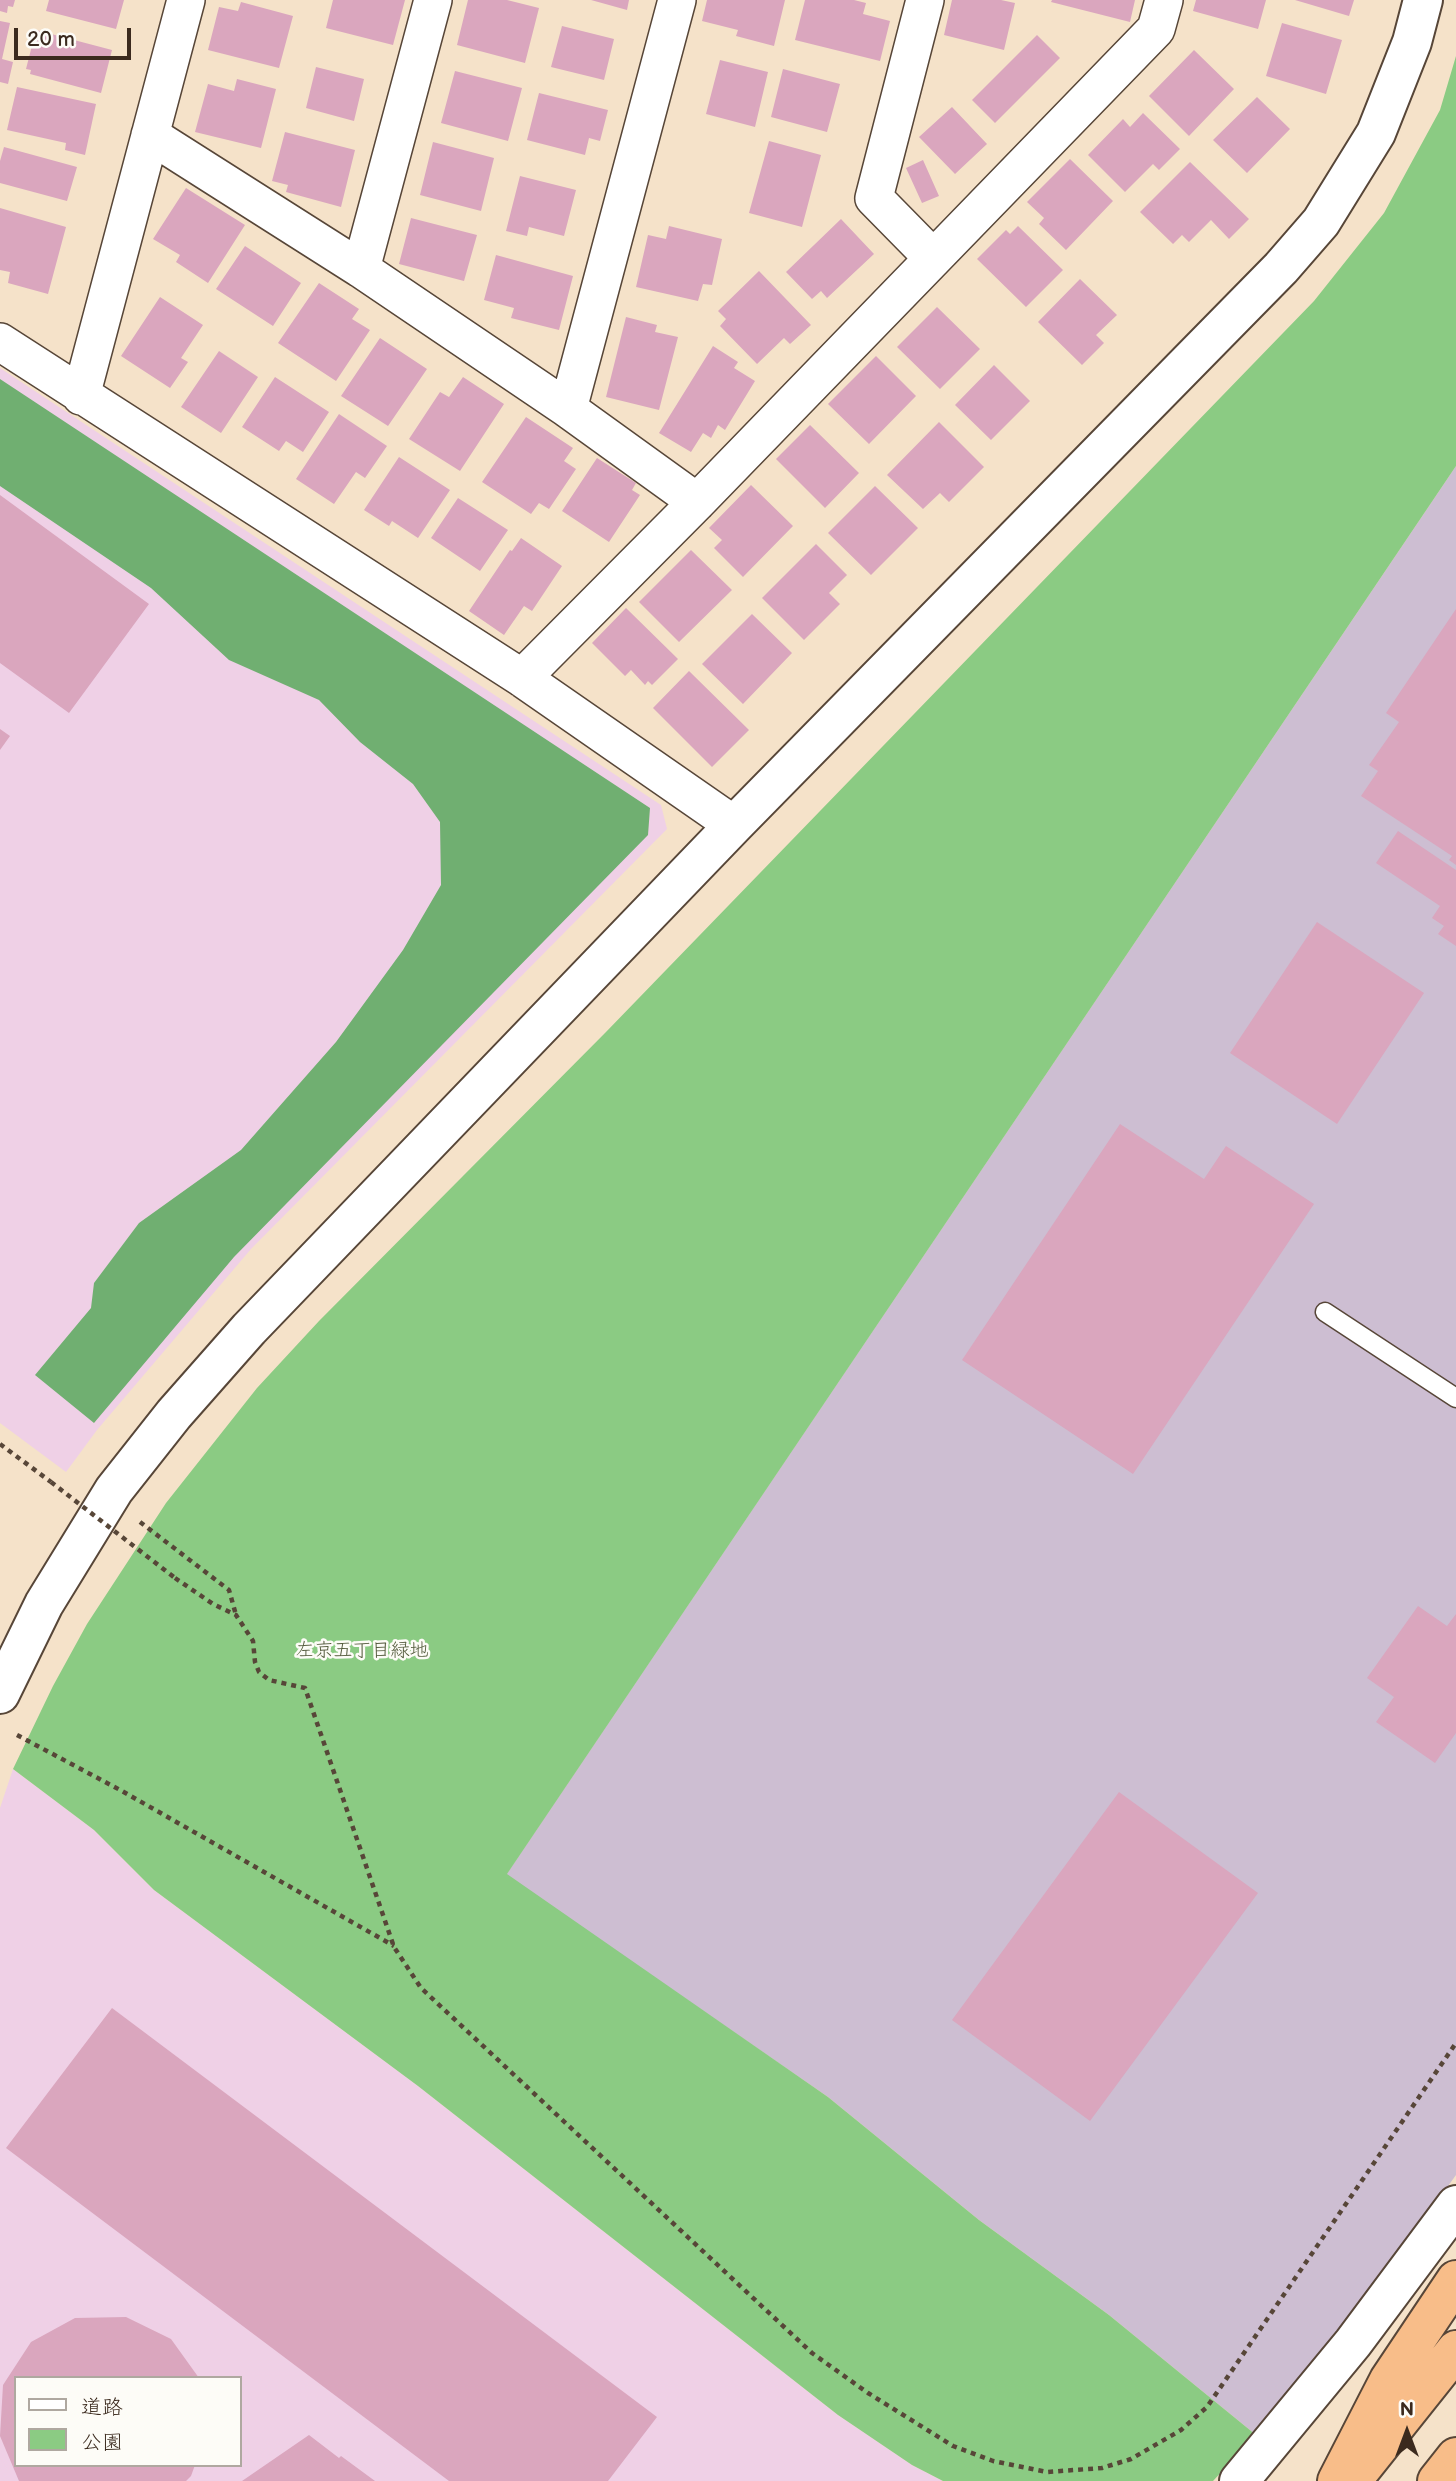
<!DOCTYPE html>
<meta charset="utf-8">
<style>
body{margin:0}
#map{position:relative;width:1456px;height:2481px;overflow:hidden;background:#f5e2c9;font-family:"Balsamiq Sans","Klee One",sans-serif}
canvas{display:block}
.legend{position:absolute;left:14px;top:2376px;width:228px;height:91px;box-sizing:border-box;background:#fdfcf7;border:2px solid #afa8a0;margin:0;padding:9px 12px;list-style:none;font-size:21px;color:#3b2a1e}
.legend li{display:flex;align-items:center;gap:14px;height:35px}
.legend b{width:35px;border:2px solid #afa8a0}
.north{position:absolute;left:1372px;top:2397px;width:70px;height:70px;-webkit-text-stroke:5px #fdfcf7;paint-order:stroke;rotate:0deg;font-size:19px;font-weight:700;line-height:28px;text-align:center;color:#3b2a1e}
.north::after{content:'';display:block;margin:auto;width:24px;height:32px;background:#3b2a1e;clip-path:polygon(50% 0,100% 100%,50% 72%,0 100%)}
.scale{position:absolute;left:14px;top:28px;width:117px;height:32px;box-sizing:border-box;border:4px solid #3b2a1e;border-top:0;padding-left:9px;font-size:21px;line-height:24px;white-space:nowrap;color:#3b2a1e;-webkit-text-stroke:5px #fdfcf7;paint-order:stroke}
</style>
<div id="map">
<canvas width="1456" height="2481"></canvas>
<ul class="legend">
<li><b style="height:9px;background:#fff"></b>道路</li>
<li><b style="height:19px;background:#8bcb83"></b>公園</li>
</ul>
<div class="north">N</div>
<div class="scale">20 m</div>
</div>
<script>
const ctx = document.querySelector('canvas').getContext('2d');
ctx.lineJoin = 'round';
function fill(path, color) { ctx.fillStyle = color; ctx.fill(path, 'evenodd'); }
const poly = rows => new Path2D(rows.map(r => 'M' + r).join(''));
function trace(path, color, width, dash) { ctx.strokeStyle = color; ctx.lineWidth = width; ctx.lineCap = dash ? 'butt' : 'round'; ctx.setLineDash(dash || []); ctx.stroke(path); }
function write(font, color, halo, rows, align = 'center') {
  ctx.font = font + ' "Balsamiq Sans","Klee One",sans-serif'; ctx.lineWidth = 5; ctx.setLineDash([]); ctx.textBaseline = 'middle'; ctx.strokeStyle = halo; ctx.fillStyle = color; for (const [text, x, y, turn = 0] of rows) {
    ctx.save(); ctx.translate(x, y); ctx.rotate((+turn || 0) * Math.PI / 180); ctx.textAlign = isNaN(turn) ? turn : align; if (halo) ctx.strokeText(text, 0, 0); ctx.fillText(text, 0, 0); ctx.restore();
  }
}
const built = poly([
 [0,368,661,805,667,829,251,1249,97,1430,66,1472,0,1423],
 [13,1769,94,1830,154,1890,418,2086,838,2415,912,2465,943,2481,0,2481,0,1808],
 [16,2378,240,2378,240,2465,16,2465]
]);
const industrial = poly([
 [1456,466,1456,2175,1296,2395,1256,2435,1109,2315,979,2220,828,2097,506,1875]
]);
const green = poly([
 [1456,56,1456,466,507,1874,828,2097,979,2220,1109,2315,1256,2435,1213,2481,943,2481,912,2465,838,2415,418,2086,154,1890,94,1830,13,1769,53,1686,87,1624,166,1503,257,1388,319,1321,605,1033,1314,301,1384,213,1440,110]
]);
const forest = poly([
 [0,379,650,808,648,835,234,1257,94,1423,35,1375,91,1308,94,1283,139,1223,241,1150,336,1042,403,950,441,885,440,822,413,784,360,742,319,700,229,660,151,588,0,486]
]);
const building = poly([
 [0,0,15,0,13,7,8,6,7,13,0,11],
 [49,0,124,0,116,29,46,11],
 [333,0,405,0,393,45,326,28],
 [468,0,507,0,539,8,525,63,457,45],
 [591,0,629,0,627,10],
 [707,0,785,0,774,46,736,36,738,30,702,21],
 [805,0,854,0,866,3,863,14,890,21,880,61,795,40],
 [952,0,1001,0,1015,3,1004,50,944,35],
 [1052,0,1135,0,1130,22,1051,2],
 [1196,0,1266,0,1258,29,1193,11],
 [1295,0,1354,0,1349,16],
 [241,2,293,16,279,68,208,50,219,7,238,11],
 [0,21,10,23,2,59,13,62,8,84,0,82],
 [1282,23,1342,40,1326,94,1266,76],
 [562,26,614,39,604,80,551,67],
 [36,30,112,50,101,93,30,74,31,70,26,69],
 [1037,35,1060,58,995,123,972,100],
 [1194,50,1234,89,1189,136,1149,96],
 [720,60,768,72,755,127,706,114],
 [316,67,364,79,354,121,306,108],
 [783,69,840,84,827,132,771,117],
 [455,71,522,88,508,141,441,123],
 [237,79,276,89,261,148,195,132,208,84,234,91],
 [17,87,96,104,85,155,65,150,66,143,7,130],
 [539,93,608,110,600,141,589,138,585,155,527,140],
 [1257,97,1290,129,1247,173,1213,140],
 [952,107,987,144,955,174,919,137],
 [1143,113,1180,149,1159,170,1153,164,1125,192,1088,155,1123,119,1130,127],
 [285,132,355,150,341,207,286,192,288,185,272,181],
 [769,141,821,155,802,227,749,213],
 [433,142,494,158,481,211,420,195],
 [4,147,77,167,67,201,0,183,0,161],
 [1070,159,1113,201,1066,250,1039,224,1044,218,1027,202],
 [923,160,939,196,922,203,906,168],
 [1190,162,1249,219,1229,239,1211,220,1189,242,1182,235,1173,244,1140,212],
 [520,176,576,190,564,236,529,227,527,236,506,231],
 [186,188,245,225,208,283,176,262,180,255,153,239],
 [0,208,66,227,48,294,8,283,10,272,0,270],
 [411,218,477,235,464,281,399,264],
 [841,219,874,254,827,298,821,291,812,299,786,272],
 [669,226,722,239,712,285,703,284,698,301,636,287,648,235,666,239],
 [1018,226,1063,270,1026,307,977,259,1006,230,1010,234],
 [245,246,301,283,273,326,216,289],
 [496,255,573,276,559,330,511,318,514,308,484,300],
 [759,271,811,325,790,344,784,338,757,364,720,326,726,319,718,311],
 [1080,279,1117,315,1096,335,1104,343,1082,365,1038,322],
 [319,283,359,309,352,319,370,330,336,381,278,343],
 [160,297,203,325,181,358,188,362,170,388,121,356],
 [937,307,980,349,940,389,897,347],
 [626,317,657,325,655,332,678,337,659,410,606,397],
 [380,338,427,369,388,426,341,396],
 [713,346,738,362,734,368,755,381,725,430,718,425,711,438,703,433,691,452,659,433],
 [219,351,258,377,221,433,181,407],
 [876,356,916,396,869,444,828,404],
 [994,365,1030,401,991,440,955,405],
 [275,377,329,412,303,452,286,441,279,451,242,427],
 [463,377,504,404,460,471,409,439,440,392,449,397],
 [339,414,387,446,365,478,356,472,334,504,296,479],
 [526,417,573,448,564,461,576,469,549,509,539,503,531,514,482,482],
 [939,422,984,467,949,502,940,493,923,509,887,475],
 [810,425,859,473,825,508,776,459],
 [399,457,450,490,418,538,392,521,389,526,364,510],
 [597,458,636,483,632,490,640,495,609,542,562,511],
 [751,485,793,526,743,577,714,548,722,540,709,528],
 [875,486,918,528,871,575,828,533],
 [0,495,149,604,69,713,0,663],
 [458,498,508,530,480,571,431,538],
 [521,538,562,566,532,611,524,606,504,635,469,611,510,550,512,551],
 [816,544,847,575,829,593,840,604,804,640,762,598],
 [691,550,732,590,679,642,639,602],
 [626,608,678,659,652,685,648,681,645,685,631,670,625,676,592,643],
 [1456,609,1456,865,1449,860,1452,856,1361,796,1378,771,1369,765,1399,722,1386,713],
 [752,614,792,653,743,704,702,664],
 [689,671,749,730,712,767,653,708],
 [0,729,10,736,0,750],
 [1398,831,1456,870,1456,946,1438,934,1444,926,1432,918,1440,906,1376,863],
 [1317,922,1424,993,1337,1124,1230,1053],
 [1120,1124,1204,1179,1226,1146,1314,1204,1133,1474,962,1360],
 [1418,1606,1447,1626,1456,1614,1456,1733,1435,1763,1376,1722,1394,1697,1367,1678],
 [1119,1792,1258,1893,1090,2121,952,2020],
 [112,2008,657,2417,608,2481,449,2481,6,2148],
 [126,2317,171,2339,199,2378,16,2378,16,2465,195,2465,191,2476,186,2481,19,2481,0,2436,3,2385,31,2342,75,2318],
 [309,2435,339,2458,341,2456,375,2481,242,2481]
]);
const path = poly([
 [0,1444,51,1482],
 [140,1522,229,1590,236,1615],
 [175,1578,213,1604,236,1615,253,1641,255,1662,259,1672,269,1680,305,1688,394,1947,421,1988,812,2353,868,2393,953,2446,993,2461,1047,2472,1102,2468,1131,2459,1181,2430,1207,2407,1456,2043],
 [17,1735,122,1791,394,1946]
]);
const service = poly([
 [1325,1312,1456,1398]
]);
const minor = poly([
 [925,0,874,198,932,257],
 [150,135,361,269,568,409,697,502],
 [361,269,433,0],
 [0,342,522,678,734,825],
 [81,396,186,0],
 [568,409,677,0],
 [522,678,697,502,1156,29,1164,0]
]);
const tertiary = poly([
 [0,1694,44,1604,114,1490,174,1414,249,1329,734,825,1281,268,1321,222,1376,133,1412,42,1423,0],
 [1239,2481,1353,2343,1456,2205]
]);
const trunk = poly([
 [1362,2468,1456,2350],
 [1337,2481,1389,2380,1456,2280],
 [1437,2481,1456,2457]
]);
const pathBridge = poly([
 [51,1482,175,1578]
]);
const parkNames = [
 ["左京五丁目緑地",362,1651]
];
fill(built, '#efd0e6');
fill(industrial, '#cdbed2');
fill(green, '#8bcb83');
fill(forest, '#70af71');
fill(building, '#daa6be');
trace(service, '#574638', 21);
trace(minor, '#574638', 40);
trace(tertiary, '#574638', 42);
trace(trunk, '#574638', 42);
trace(path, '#574638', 4.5, [5, 5]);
trace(service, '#fff', 18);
trace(minor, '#fff', 37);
trace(tertiary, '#fff', 38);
trace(trunk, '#f8bd89', 38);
trace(pathBridge, '#574638', 4.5, [5, 5]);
write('19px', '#535a3c', '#fdfcf7', parkNames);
</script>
